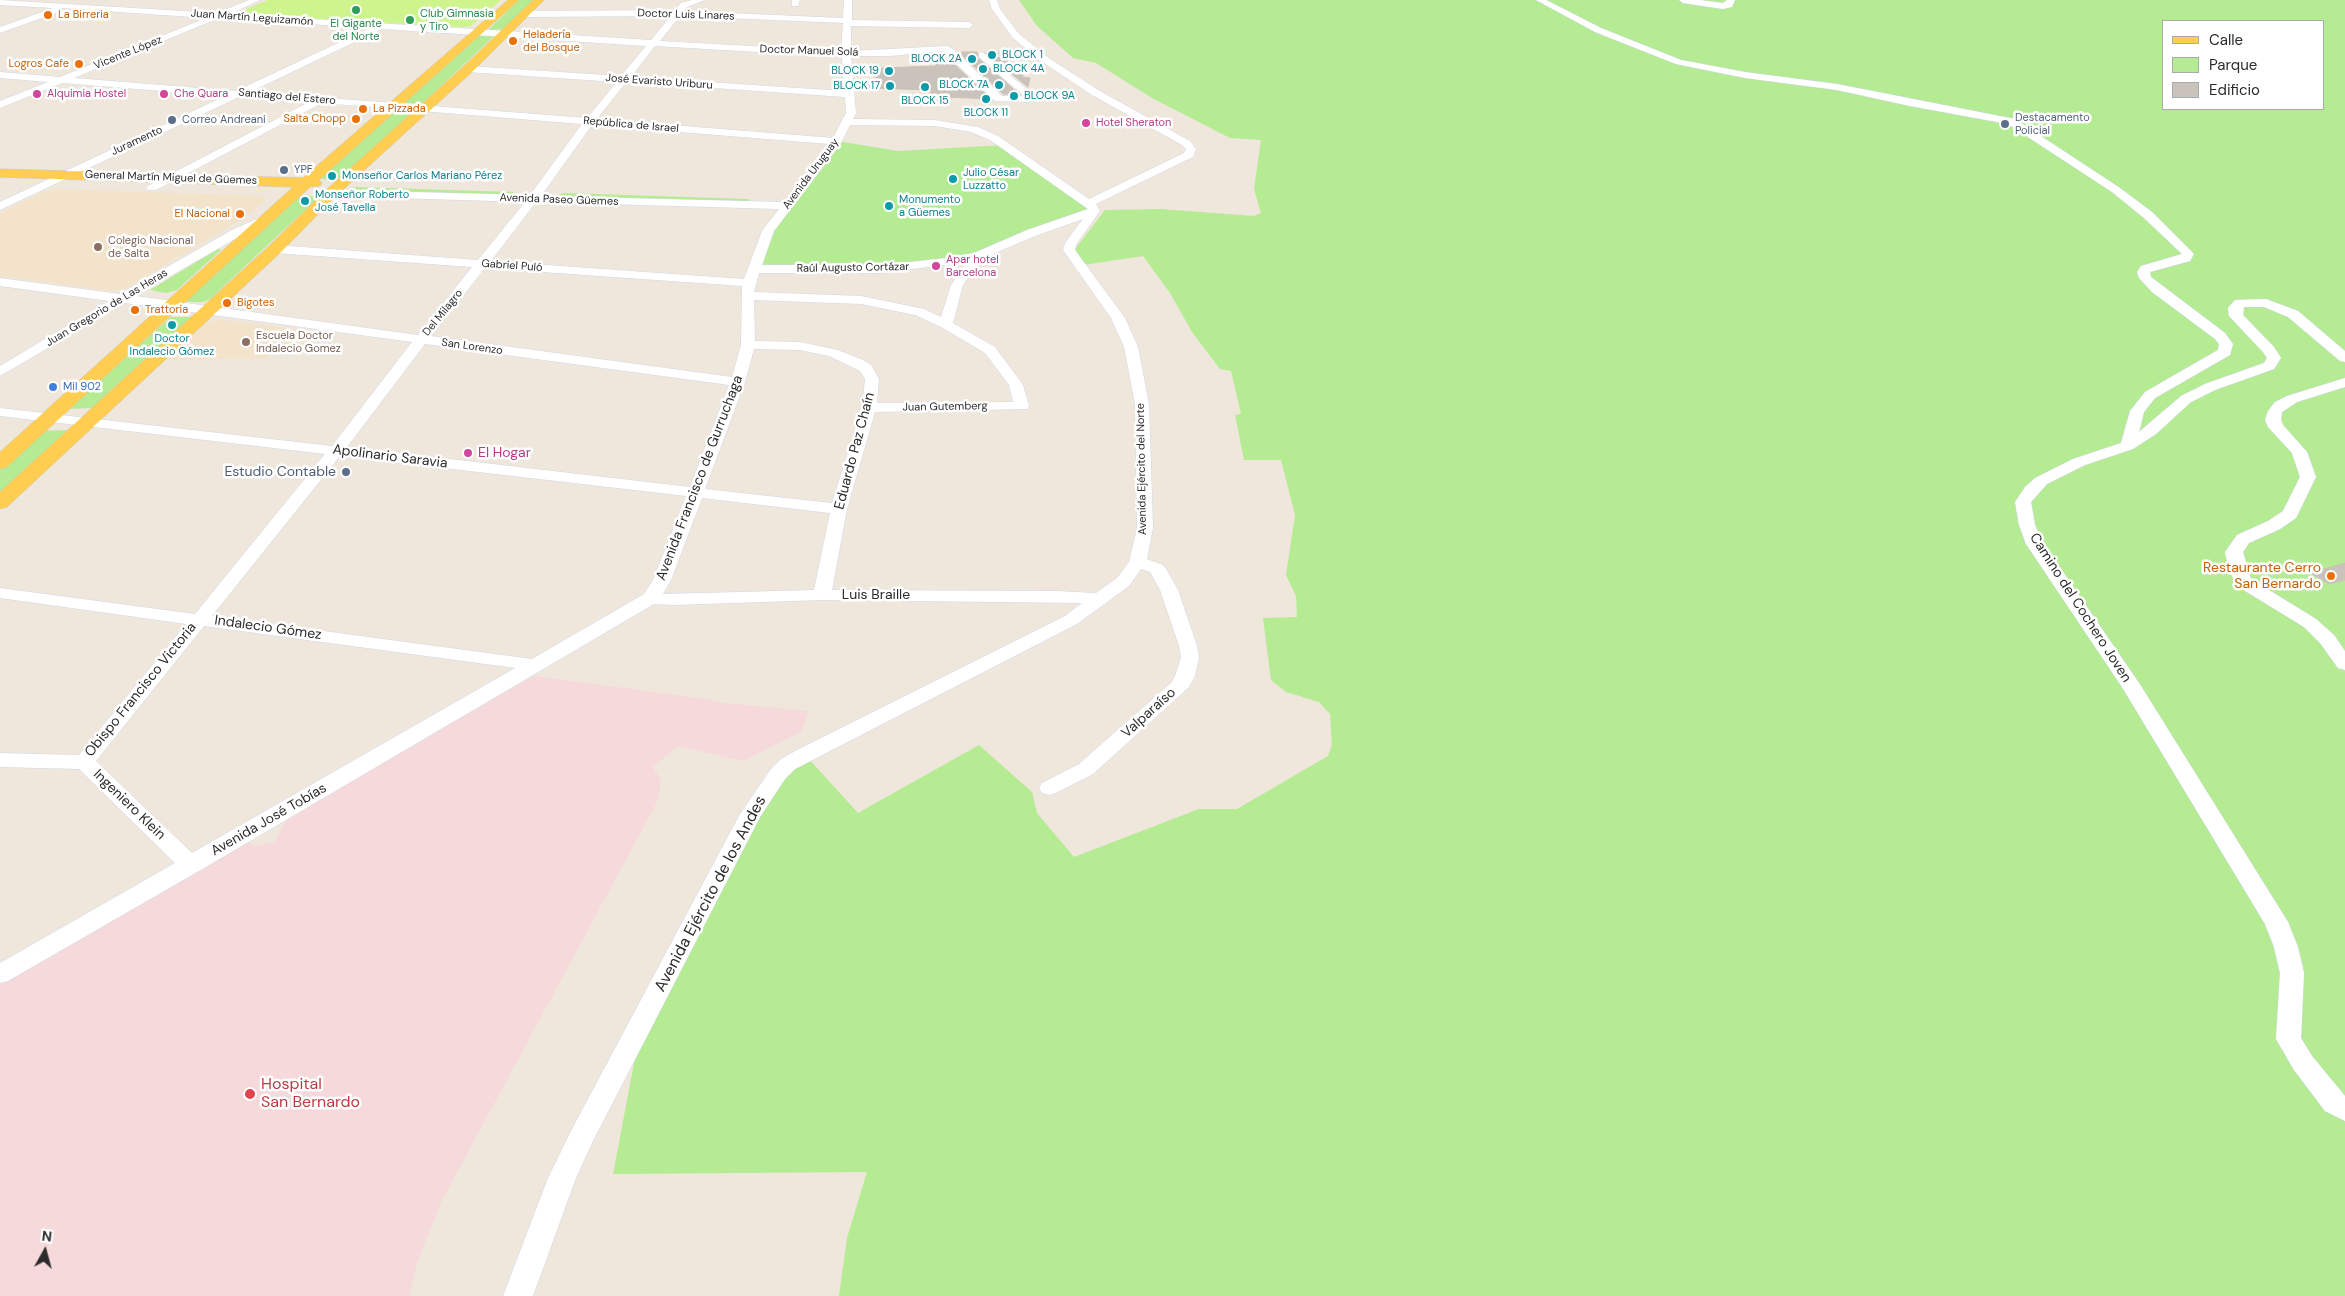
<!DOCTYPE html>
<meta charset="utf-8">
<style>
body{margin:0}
#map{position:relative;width:2345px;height:1296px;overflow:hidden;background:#efe6dc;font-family:"DM Sans",sans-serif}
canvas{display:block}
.legend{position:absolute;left:2162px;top:20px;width:162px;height:90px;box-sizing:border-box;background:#fff;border:1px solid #aaa;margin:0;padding:6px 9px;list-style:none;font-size:15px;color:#2b2b2b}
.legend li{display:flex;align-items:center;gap:10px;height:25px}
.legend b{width:25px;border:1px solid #aaa}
.north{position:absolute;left:20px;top:1226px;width:50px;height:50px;-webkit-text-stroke:4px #fff;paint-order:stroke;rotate:7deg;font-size:14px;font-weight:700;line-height:20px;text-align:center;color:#2b2b2b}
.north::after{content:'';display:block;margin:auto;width:18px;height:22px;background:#2b2b2b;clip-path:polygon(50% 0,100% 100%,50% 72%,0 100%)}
</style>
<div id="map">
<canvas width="2345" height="1296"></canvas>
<ul class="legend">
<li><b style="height:6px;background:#ffce51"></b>Calle</li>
<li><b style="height:14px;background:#b5eb93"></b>Parque</li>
<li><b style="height:14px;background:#cac3bc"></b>Edificio</li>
</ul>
<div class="north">N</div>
</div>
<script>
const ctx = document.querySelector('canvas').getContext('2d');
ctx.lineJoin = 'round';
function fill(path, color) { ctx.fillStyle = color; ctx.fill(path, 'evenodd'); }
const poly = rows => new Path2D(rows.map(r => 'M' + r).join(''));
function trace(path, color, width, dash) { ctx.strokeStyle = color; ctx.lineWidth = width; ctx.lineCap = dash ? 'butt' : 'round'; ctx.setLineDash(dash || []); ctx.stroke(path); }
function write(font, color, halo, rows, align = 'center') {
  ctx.font = font + ' "DM Sans",sans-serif'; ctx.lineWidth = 5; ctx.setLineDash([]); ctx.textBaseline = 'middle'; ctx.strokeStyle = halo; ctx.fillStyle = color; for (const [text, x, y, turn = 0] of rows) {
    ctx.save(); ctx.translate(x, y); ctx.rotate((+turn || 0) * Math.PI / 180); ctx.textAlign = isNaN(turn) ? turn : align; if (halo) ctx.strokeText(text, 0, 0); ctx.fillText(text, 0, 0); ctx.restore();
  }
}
const education = poly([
 [54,189,263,196,267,199,245,217,126,288,112,291,0,276,0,213,44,192],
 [222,320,316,332,302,347,279,347,267,358,167,360,207,322]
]);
const medical = poly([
 [534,676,707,699,726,703,809,711,802,731,743,761,678,746,653,767,660,779,660,789,656,804,441,1202,417,1262,409,1296,0,1296,0,985,241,844,248,842,254,846,274,842,291,814]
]);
const green = poly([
 [519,0,534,0,504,29,488,30],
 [1019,0,2345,0,2345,1296,839,1296,847,1238,867,1172,613,1174,639,1037,780,779,808,758,858,813,979,745,1032,792,1037,813,1074,857,1199,809,1237,809,1328,756,1332,745,1330,714,1319,702,1286,692,1271,680,1263,618,1297,617,1296,596,1286,575,1295,515,1281,460,1244,460,1235,415,1241,414,1231,371,1220,369,1192,332,1170,293,1143,256,1083,265,1075,249,1105,210,1160,209,1254,216,1261,213,1254,189,1261,140,1230,138,1152,98,1096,63,1073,58,1037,26],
 [2164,21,2324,21,2324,109,2164,109],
 [479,36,494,36,422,104,403,103],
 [400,110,414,112,341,178,324,179,320,178,393,112],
 [837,141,898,151,1005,145,1090,209,977,256,924,265,753,269,768,231],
 [353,187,512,192,515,193,513,195,347,190],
 [563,193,748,199,750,200,749,202,556,196],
 [305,196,319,197,210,299,203,302,188,302,187,299,295,199],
 [218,249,221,250,177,290,166,293,150,290],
 [171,317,193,317,92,408,67,409],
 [68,430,0,494,0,469,42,431]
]);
const pitch = poly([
 [268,0,501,0,471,26,464,27,278,17,240,13,239,12]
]);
const building = poly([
 [962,52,977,52,978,58,1019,94,1003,94,961,54,962,52],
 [986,53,999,53,996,57,1004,58,1002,61,1008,61,1005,65,1013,65,1010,69,1018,69,1015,73,1024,73,1022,77,1030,78,1028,87,986,53],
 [936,64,954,64,991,99,928,96,932,90,868,88,882,68,935,66,936,64],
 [2345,563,2345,580,2330,584,2310,573,2345,563]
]);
const minor = poly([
 [0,0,217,13,249,0,260,0,230,14,651,40,671,16,524,17,520,14,524,11,675,10,681,3,692,0,705,0,687,7,684,11,843,18,844,0,852,0,852,20,969,22,973,25,969,28,851,26,851,51,947,46,953,49,1002,96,1024,96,979,57,979,53,982,52,1034,95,1031,101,1027,102,995,101,943,51,890,56,851,56,856,113,853,119,935,120,978,127,998,136,1089,199,1184,153,1186,149,1182,145,1092,95,1044,63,1013,38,992,9,989,0,997,0,1000,9,1019,34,1050,59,1100,91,1190,141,1196,149,1193,157,1096,204,1100,211,1077,243,1075,250,1125,318,1138,347,1149,404,1153,528,1147,559,1163,565,1166,569,1178,590,1197,646,1199,657,1195,676,1189,687,1093,774,1056,793,1049,795,1042,793,1039,788,1042,783,1079,764,1171,683,1175,676,1181,657,1179,646,1160,590,1150,572,1141,569,1129,586,1077,624,795,769,785,779,760,817,593,1141,576,1178,533,1296,503,1296,548,1178,573,1127,740,814,771,769,781,759,797,750,1065,616,1082,603,822,600,675,605,654,604,199,871,8,981,0,983,0,963,175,863,79,769,0,767,0,753,79,755,186,624,0,598,0,588,195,614,325,454,0,416,0,408,332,446,412,342,125,303,0,376,0,366,109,301,0,286,0,278,120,294,232,230,268,214,274,218,272,221,240,236,136,296,418,335,472,267,275,253,269,249,275,245,478,260,525,202,331,196,325,193,331,190,530,195,582,124,322,103,156,190,148,190,146,188,148,186,309,102,239,97,0,210,0,202,225,96,62,83,0,108,0,101,48,82,0,78,0,72,60,77,206,18,62,8,61,11,0,33,0,27,53,8,0,5,0,0],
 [680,16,843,23,841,51,660,41,680,16],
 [219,18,370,28,236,91,74,78,219,18],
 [382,29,646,46,621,76,468,66,463,69,468,72,617,82,587,118,250,92,382,29],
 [655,46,842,57,844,91,631,77,655,46],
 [626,82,845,97,846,113,833,138,597,119,626,82],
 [592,125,829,144,784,202,541,196,592,125],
 [850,125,935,126,971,132,990,140,1088,209,1027,230,974,253,947,258,882,265,762,265,774,231,841,143,850,125],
 [536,202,779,209,762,231,744,279,491,261,536,202],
 [1083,219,1065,243,1063,250,1111,318,1124,347,1135,404,1137,528,1129,562,1117,578,1096,593,1057,591,832,590,847,509,875,412,1027,409,1029,406,1023,385,995,347,953,323,963,285,981,259,1035,236,1083,219],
 [967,262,951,285,941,317,924,309,861,296,754,292,759,273,882,273,967,262],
 [485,268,742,286,741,345,732,377,431,336,485,268],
 [754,300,861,304,915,315,941,327,985,353,1009,385,1013,402,877,403,879,379,871,365,863,360,838,350,800,342,755,341,754,300],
 [425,344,729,385,690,487,347,447,425,344],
 [754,349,800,350,829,356,860,371,865,379,862,408,832,503,705,489,745,382,754,349],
 [340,456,686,496,653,580,644,594,532,659,212,616,340,456],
 [702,498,830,513,814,590,663,594,671,580,702,498],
 [204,626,515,668,192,853,96,761,204,626],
 [792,0,800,0,798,6,792,6,792,0],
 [1536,0,1546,0,1601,28,1681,60,1745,72,1837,84,2015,119,2120,188,2152,212,2194,254,2190,261,2150,272,2151,277,2225,333,2233,344,2230,355,2155,398,2144,412,2139,432,2181,396,2205,384,2264,363,2267,358,2263,352,2229,316,2228,308,2235,300,2266,299,2298,311,2345,351,2345,362,2340,361,2288,317,2264,307,2244,307,2243,315,2274,347,2281,358,2274,369,2215,390,2191,402,2156,434,2133,449,2085,465,2047,484,2031,502,2035,525,2044,544,2141,686,2288,922,2298,947,2304,973,2301,1038,2312,1056,2345,1096,2345,1121,2325,1111,2294,1070,2276,1039,2280,973,2274,947,2265,924,2122,687,2026,544,2019,525,2015,502,2025,487,2035,478,2073,459,2121,443,2130,411,2145,392,2218,350,2219,344,2215,339,2152,292,2139,278,2137,272,2141,266,2182,254,2144,218,2112,192,2008,124,1910,106,1837,90,1745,78,1676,64,1595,32,1536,0],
 [1679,0,1700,0,1723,3,1727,0,1735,0,1732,7,1723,9,1683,3,1679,0],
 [2345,378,2345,387,2297,402,2282,412,2281,420,2283,425,2307,452,2316,477,2296,518,2280,529,2249,543,2243,552,2251,579,2316,619,2334,635,2345,651,2345,670,2338,668,2320,643,2304,627,2237,586,2229,570,2225,552,2237,535,2268,521,2283,511,2300,477,2292,453,2268,427,2265,420,2268,411,2275,402,2287,396,2345,378]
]);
const major = poly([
 [508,0,519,0,319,180,322,183,320,186,310,187,7,467,0,469,0,452,293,187,0,177,0,169,303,178,508,0],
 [533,0,544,0,472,72,336,196,281,252,7,507,0,509,0,492,269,246,326,190,464,66,533,0]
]);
const markers = [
 [356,10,5,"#2e9e5b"],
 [48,15,5,"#e8710a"],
 [410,20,5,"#2e9e5b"],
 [513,41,5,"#e8710a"],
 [992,55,5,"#0f9aa8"],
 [972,59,5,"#0f9aa8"],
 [79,64,5,"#e8710a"],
 [983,69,5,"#0f9aa8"],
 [889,71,5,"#0f9aa8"],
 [999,85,5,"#0f9aa8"],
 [890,86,5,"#0f9aa8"],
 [925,87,5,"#0f9aa8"],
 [37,94,5,"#d1479c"],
 [164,94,5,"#d1479c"],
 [1014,96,5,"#0f9aa8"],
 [986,99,5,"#0f9aa8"],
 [363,109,5,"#e8710a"],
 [356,119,5,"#e8710a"],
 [172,120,5,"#5c6f8a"],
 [1086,123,5,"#d1479c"],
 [2005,124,5,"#5c6f8a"],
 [284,170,5,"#5c6f8a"],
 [332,176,5,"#0f9aa8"],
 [953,179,5,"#0f9aa8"],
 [305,201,5,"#0f9aa8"],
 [889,206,5,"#0f9aa8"],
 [240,214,5,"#e8710a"],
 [98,247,5,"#8d6e63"],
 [936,266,5,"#d1479c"],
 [227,303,5,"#e8710a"],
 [135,310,5,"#e8710a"],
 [172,325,5,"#0f9aa8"],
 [246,342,5,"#8d6e63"],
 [53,387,5,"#3f7fe0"],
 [468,453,5,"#d1479c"],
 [346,472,5,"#5c6f8a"],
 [2331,576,5,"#e8710a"],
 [250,1094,6,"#e0444e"]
];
const farLeisurenames = [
 ["Club Gimnasia",420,14],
 ["y Tiro",420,27],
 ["El Gigante",356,24,"center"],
 ["del Norte",356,37,"center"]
];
const farFoodnames = [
 ["La Birreria",58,15],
 ["Heladería",523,35],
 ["del Bosque",523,48],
 ["Logros Cafe",69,64,"right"],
 ["La Pizzada",373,109],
 ["Salta Chopp",346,119,"right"],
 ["El Nacional",230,214,"right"],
 ["Bigotes",237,303],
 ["Trattoria",145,310]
];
const farStreetnames = [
 ["Doctor Luis Linares",686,15,2],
 ["Juan Martín Leguizamón",252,18,4],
 ["Doctor Manuel Solá",809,51,2],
 ["Vicente López",128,53,-22],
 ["José Evaristo Uriburu",659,82,4],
 ["Santiago del Estero",287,97,5],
 ["República de Israel",631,125,5],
 ["Juramento",137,141,-25],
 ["Avenida Uruguay",811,174,-53],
 ["General Martín Miguel de Güemes",171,178,2],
 ["Avenida Paseo Güemes",559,200,2],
 ["Gabriel Puló",512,266,4],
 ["Raúl Augusto Cortázar",853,268,-1],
 ["Juan Gregorio de Las Heras",107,308,-31],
 ["Del Milagro",443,313,-51],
 ["San Lorenzo",472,347,8],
 ["Juan Gutemberg",945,407,-1],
 ["Avenida Ejército del Norte",1142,469,-91]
];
const farCulturenames = [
 ["BLOCK 1",1002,55],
 ["BLOCK 2A",962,59,"right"],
 ["BLOCK 4A",993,69],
 ["BLOCK 19",879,71,"right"],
 ["BLOCK 7A",989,85,"right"],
 ["BLOCK 17",880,86,"right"],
 ["BLOCK 9A",1024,96],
 ["BLOCK 15",925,101,"center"],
 ["BLOCK 11",986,113,"center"],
 ["Julio César",963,173],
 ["Luzzatto",963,186],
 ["Monseñor Carlos Mariano Pérez",342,176],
 ["Monseñor Roberto",315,195],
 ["José Tavella",315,208],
 ["Monumento",899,200],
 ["a Güemes",899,213],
 ["Doctor",172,339,"center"],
 ["Indalecio Gómez",172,352,"center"]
];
const farHotelnames = [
 ["Alquimia Hostel",47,94],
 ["Che Quara",174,94],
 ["Hotel Sheraton",1096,123],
 ["Apar hotel",946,260],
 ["Barcelona",946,273]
];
const farServicenames = [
 ["Destacamento",2015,118],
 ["Policial",2015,131],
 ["Correo Andreani",182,120],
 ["YPF",294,170]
];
const farEducationnames = [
 ["Colegio Nacional",108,241],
 ["de Salta",108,254],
 ["Escuela Doctor",256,336],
 ["Indalecio Gomez",256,349]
];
const farShopnames = [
 ["Mil 902",63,387]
];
const streetNames = [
 ["Eduardo Paz Chaín",855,451,-75],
 ["Apolinario Saravia",390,457,7],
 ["Avenida Francisco de Gurruchaga",700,478,-69],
 ["Luis Braille",876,595],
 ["Camino del Cochero Joven",2080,608,57],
 ["Indalecio Gómez",268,628,8],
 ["Obispo Francisco Victoria",141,690,-51],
 ["Valparaíso",1149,713,-42],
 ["Ingeniero Klein",129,805,44],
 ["Avenida José Tobías",269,820,-30]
];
const hotelNames = [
 ["El Hogar",478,453]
];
const serviceNames = [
 ["Estudio Contable",336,472]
];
const foodNames = [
 ["Restaurante Cerro",2321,568],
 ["San Bernardo",2321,584]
];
const nearStreetnames = [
 ["Avenida Ejército de los Andes",711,894,-62]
];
const nearHealthnames = [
 ["Hospital",261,1085],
 ["San Bernardo",261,1103]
];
fill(education, '#f2e3ca');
fill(medical, '#f6d9db');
fill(green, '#b5eb93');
fill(pitch, '#cdf48d');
fill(building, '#cac3bc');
trace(building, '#cac2b5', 1);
trace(minor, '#d1d6e6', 1);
trace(major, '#c8c8c8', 1);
fill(minor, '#fff');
fill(major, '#ffce51');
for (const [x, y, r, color] of markers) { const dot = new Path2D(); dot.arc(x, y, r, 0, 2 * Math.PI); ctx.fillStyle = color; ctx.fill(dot); trace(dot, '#fff', 2); }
write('11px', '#27864d', '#fff', farLeisurenames, 'left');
write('11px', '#c56008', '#fff', farFoodnames, 'left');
write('11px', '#2b2b2b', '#fff', farStreetnames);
write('11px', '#0d838f', '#fff', farCulturenames, 'left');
write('11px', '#b23c85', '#fff', farHotelnames, 'left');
write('11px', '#4e5e75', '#fff', farServicenames, 'left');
write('11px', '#785e54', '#fff', farEducationnames, 'left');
write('11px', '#366cbe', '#fff', farShopnames, 'left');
write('14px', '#2b2b2b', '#fff', streetNames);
write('14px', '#b23c85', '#fff', hotelNames, 'left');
write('14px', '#4e5e75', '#fff', serviceNames, 'right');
write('14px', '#c56008', '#fff', foodNames, 'right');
write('16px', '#2b2b2b', '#fff', nearStreetnames);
write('16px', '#be3a42', '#fff', nearHealthnames, 'left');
</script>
